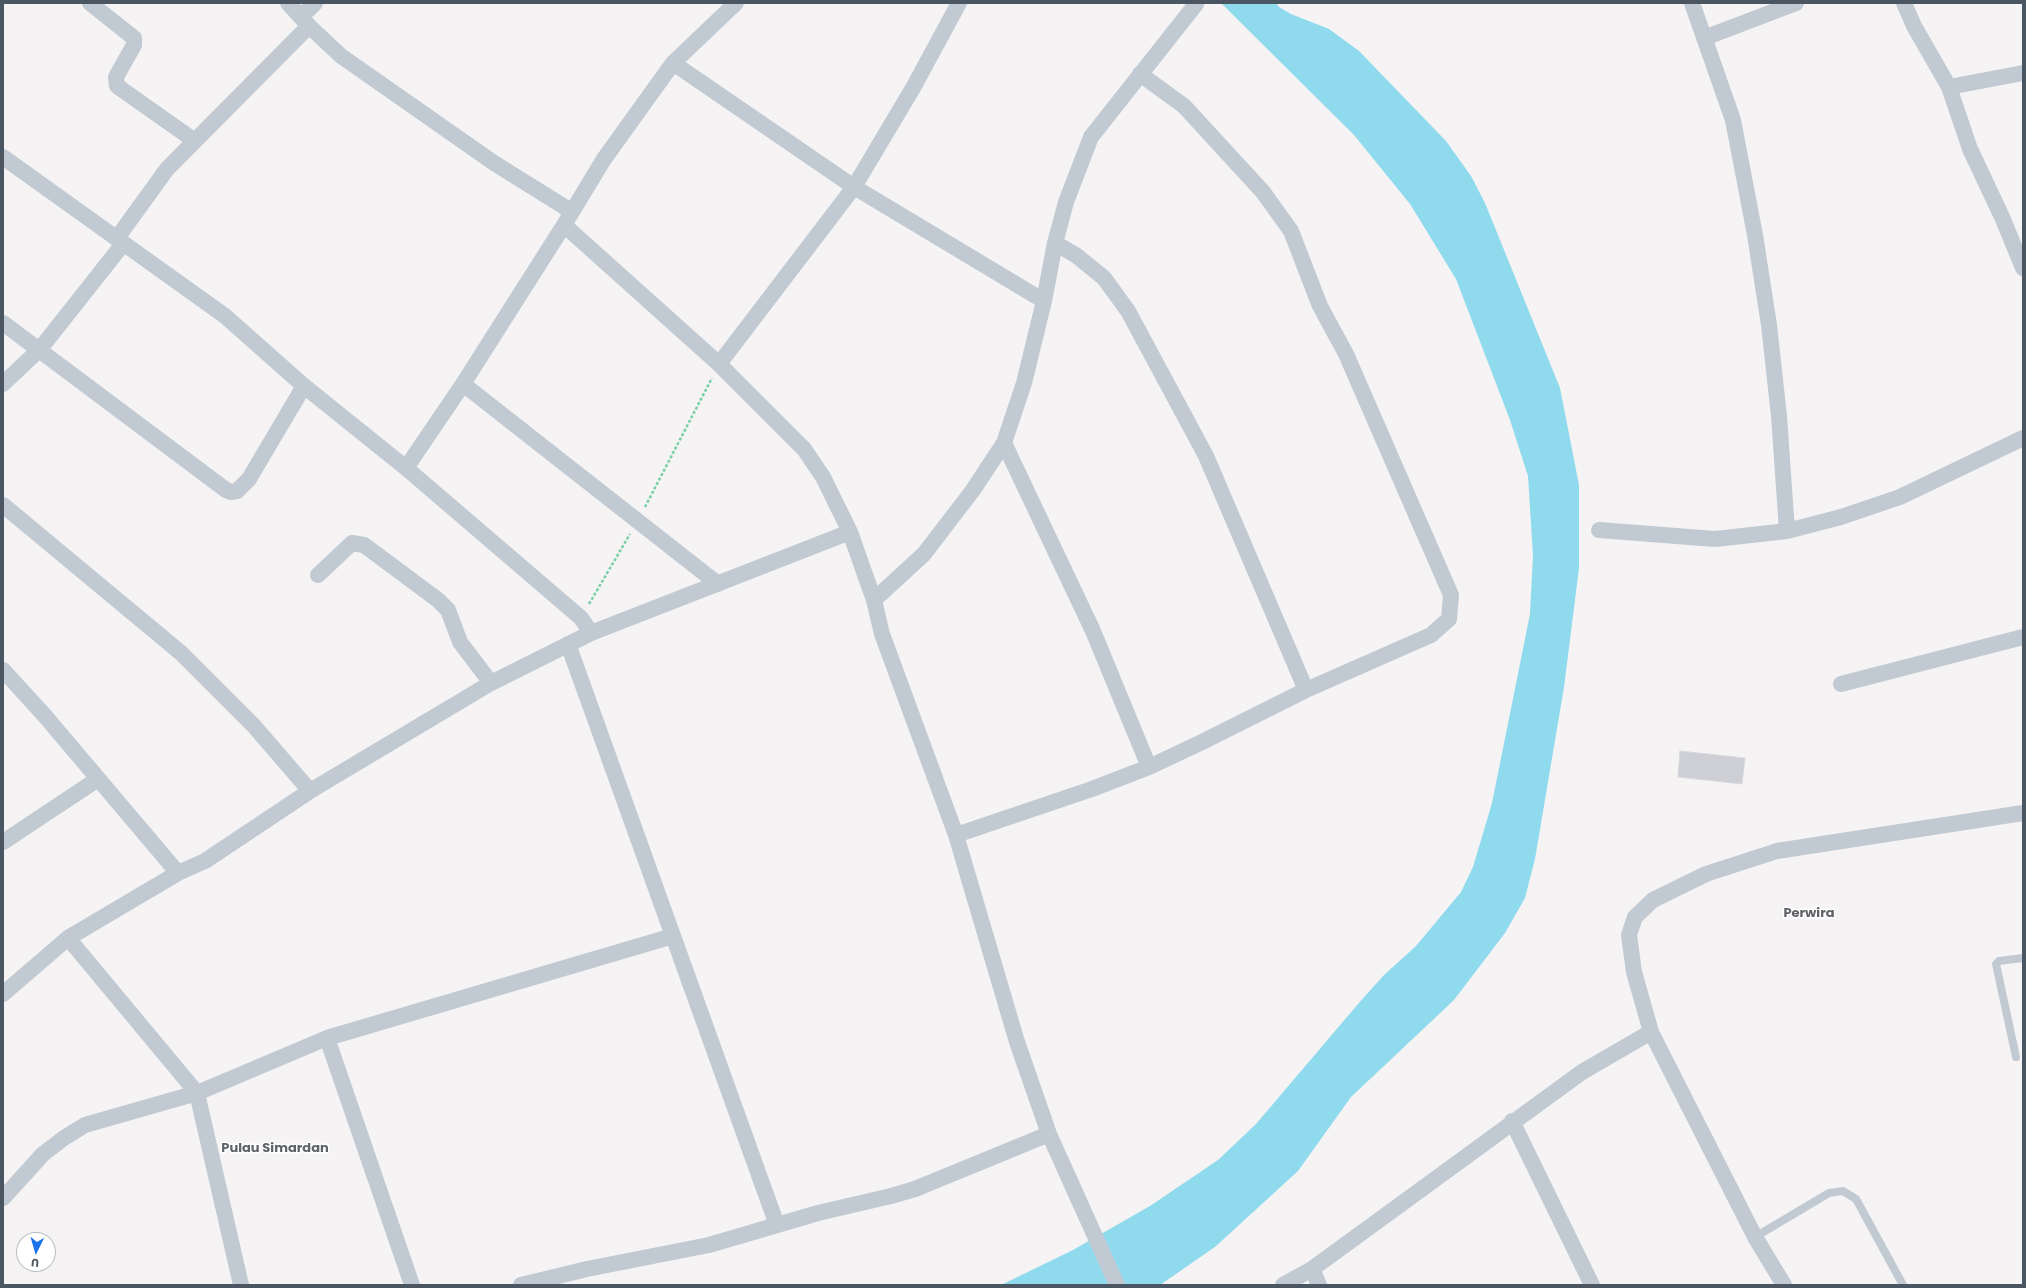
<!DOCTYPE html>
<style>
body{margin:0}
#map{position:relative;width:2026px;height:1288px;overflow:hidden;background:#f5f3f3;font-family:Poppins,sans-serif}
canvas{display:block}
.frame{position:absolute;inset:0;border:4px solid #4a5661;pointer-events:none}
.north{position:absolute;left:16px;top:1232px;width:40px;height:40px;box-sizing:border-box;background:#fff;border:1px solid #b7bbc0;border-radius:50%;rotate:185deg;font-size:11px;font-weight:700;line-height:16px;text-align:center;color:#4a5661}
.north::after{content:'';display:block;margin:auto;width:14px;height:18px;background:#1a73e8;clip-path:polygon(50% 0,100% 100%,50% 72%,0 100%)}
</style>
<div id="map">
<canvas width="2026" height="1288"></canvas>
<div class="frame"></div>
<div class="north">U</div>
</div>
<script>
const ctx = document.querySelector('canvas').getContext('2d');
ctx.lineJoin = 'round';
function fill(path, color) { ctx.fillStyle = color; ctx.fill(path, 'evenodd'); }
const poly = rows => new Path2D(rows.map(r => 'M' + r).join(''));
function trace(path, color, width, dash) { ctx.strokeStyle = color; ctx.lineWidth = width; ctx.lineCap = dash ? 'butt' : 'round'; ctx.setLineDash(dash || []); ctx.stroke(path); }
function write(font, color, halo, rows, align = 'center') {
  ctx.font = font + ' Poppins,sans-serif'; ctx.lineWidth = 3; ctx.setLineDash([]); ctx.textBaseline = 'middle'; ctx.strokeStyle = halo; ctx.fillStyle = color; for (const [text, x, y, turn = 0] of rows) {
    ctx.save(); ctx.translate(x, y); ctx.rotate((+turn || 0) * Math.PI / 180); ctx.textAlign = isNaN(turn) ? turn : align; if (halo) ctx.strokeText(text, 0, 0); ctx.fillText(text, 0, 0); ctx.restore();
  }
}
const water = poly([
 [1221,3,1276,3,1279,7,1291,14,1329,29,1359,51,1446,141,1471,176,1485,203,1560,388,1579,485,1579,568,1564,687,1535,859,1525,898,1505,933,1454,1000,1351,1097,1298,1171,1215,1247,1160,1285,1001,1285,1073,1250,1150,1206,1218,1160,1256,1124,1358,1004,1384,975,1416,946,1461,892,1473,867,1492,803,1530,614,1533,556,1528,476,1510,420,1456,279,1410,204,1354,135]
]);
const building = poly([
 [1680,751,1745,758,1742,784,1678,777,1680,751]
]);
const path = poly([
 [645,507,712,378],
 [589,604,630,534]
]);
const lane = poly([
 [2016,1057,1996,964,1999,961,2023,958],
 [1755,1237,1829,1193,1843,1191,1856,1199,1903,1285]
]);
const street = poly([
 [90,3,134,38,134,45,116,77,117,86,195,141],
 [288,3,309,26,341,56,494,163,571,211],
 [1692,3,1733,120,1755,235,1769,325,1779,416,1787,531],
 [1904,3,1914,26,1949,87,1970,149,2002,217,2023,268],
 [301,17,315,3],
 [1704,38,1796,3],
 [673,63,854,187,1044,301],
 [1949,87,2023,73],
 [3,157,225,316,304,386,406,468,581,618,591,633],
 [564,225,719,364,804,449,823,477,850,532,874,600,882,634,956,835,1017,1042,1049,1134,1117,1285],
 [117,238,167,169,309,26],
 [1055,243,1077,256,1104,278,1128,311,1206,456,1306,690],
 [3,323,226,490,231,492,237,491,249,479,304,386],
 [719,364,854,187,913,88,959,3],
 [3,384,40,349,123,244],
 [463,384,718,584],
 [1004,443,1093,631,1149,767],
 [406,468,463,384,564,225,604,159,673,63,736,3],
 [3,505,181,653,254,726,310,791],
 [1599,530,1715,539,1787,531,1841,517,1900,497,2023,438],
 [318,575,352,543,364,545,438,600,448,610,460,642,491,683],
 [874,600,924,554,973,490,1004,443,1024,383,1044,301,1055,243,1066,202,1091,137,1196,4],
 [568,644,777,1225],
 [3,670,45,716,178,873],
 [1841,684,2023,637],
 [956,835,1092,789,1149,767,1200,743,1306,690,1431,635,1449,619,1451,595,1346,354,1320,306,1291,231,1263,192,1184,106,1140,74],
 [3,842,98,779],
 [68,938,197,1093,241,1285],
 [3,994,68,938,178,873,205,861,310,791,491,683,591,633,850,532],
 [1651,1032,1755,1237,1784,1285],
 [327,1038,412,1285],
 [1512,1121,1592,1285],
 [3,1198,43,1154,64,1138,85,1125,197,1093,327,1038,673,936],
 [1312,1269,1319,1285],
 [521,1285,587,1269,709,1245,818,1213,891,1196,915,1189,1049,1134],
 [1283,1285,1312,1269,1582,1072,1651,1032,1634,972,1629,935,1635,917,1653,900,1706,874,1777,851,2023,813]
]);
const quarterNames = [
 ["Perwira",1809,914],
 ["Pulau Simardan",275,1149]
];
fill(water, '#90daee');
fill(building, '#cdcfd5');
trace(building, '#d7d9de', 1);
trace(path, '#7ad0a6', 2.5, [3, 2]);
trace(lane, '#c1cad2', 8);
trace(street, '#c1cad2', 16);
write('bold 13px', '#5f6368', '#fff', quarterNames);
</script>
